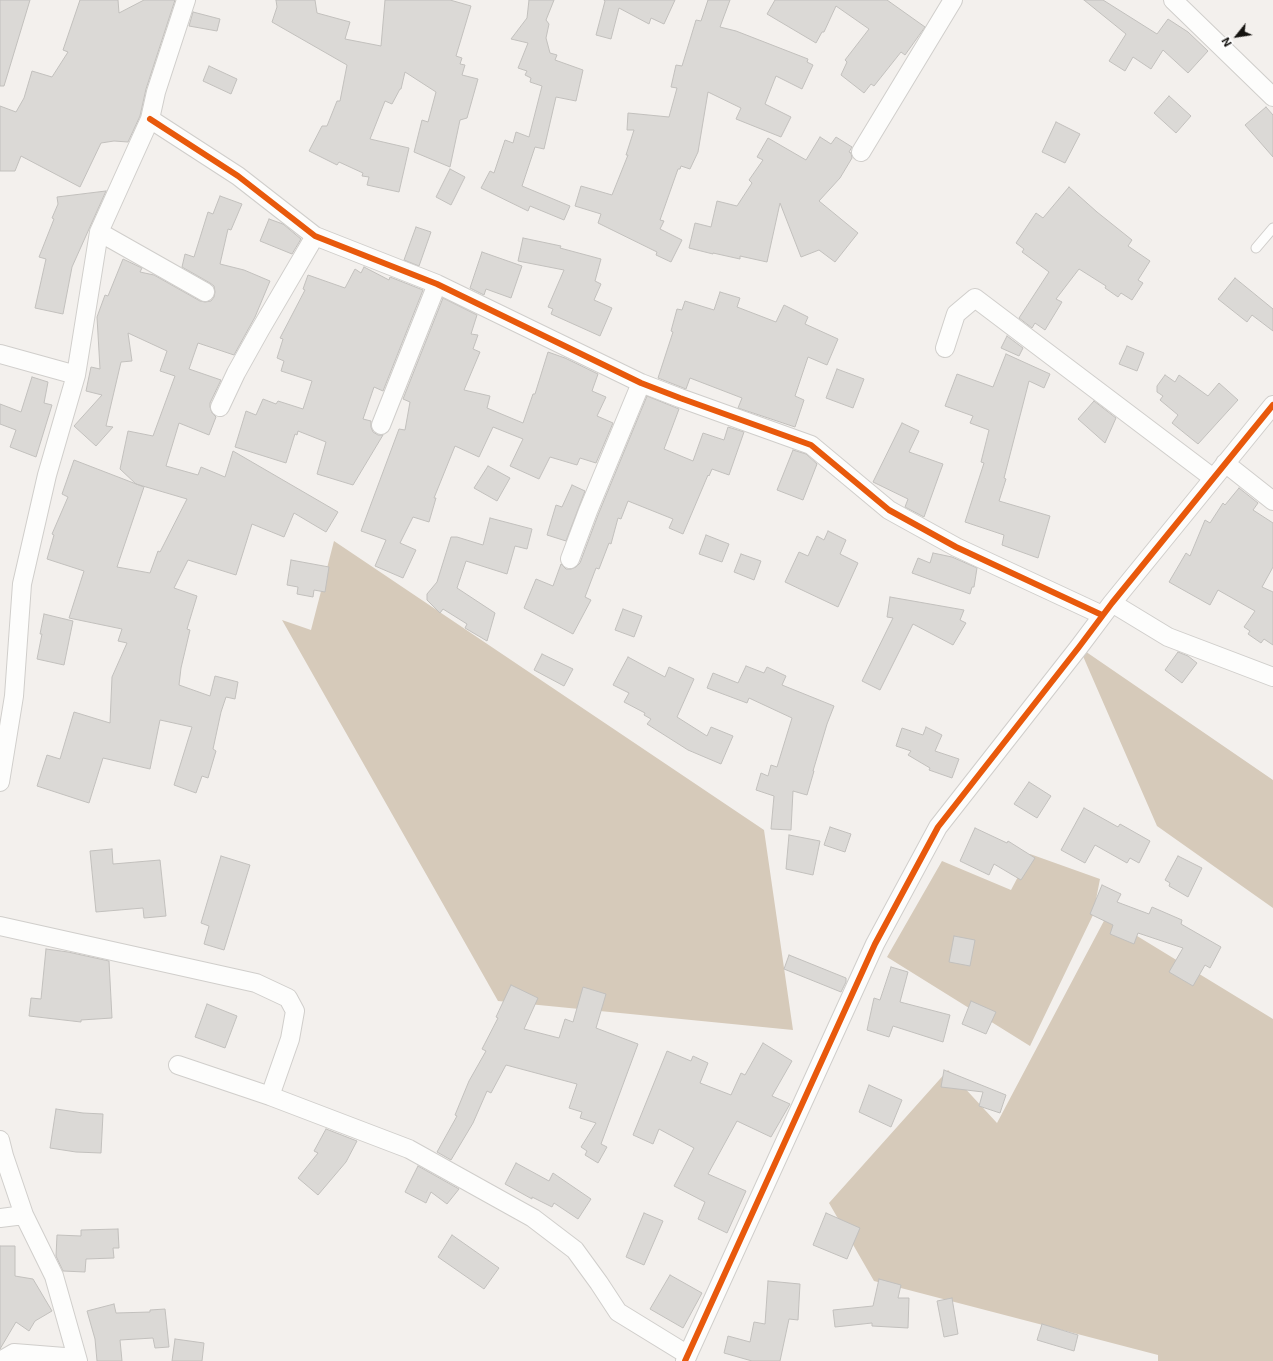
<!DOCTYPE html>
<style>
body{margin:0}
#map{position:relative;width:1273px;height:1361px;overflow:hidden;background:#f3f0ed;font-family:Inter,sans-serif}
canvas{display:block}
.north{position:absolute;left:1217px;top:16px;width:40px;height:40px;-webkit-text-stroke:3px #fff;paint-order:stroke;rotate:240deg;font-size:11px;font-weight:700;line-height:16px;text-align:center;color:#151310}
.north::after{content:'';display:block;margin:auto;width:14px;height:18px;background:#151310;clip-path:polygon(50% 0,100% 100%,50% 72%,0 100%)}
</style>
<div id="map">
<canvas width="1273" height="1361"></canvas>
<div class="north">N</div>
</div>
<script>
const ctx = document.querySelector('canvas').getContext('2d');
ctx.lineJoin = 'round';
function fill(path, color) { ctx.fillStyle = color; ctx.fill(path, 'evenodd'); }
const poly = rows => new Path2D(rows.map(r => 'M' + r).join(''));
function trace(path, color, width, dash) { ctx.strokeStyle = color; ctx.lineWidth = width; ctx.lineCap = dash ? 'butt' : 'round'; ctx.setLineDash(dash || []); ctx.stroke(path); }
const forest = poly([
 [334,541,764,830,793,1030,498,1001,282,620,311,630],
 [1079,647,1273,780,1273,908,1157,826],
 [1030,854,1100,879,1093,915,1030,1046,887,957,942,861,1011,890],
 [1106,917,1273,1019,1273,1361,1158,1361,1158,1355,874,1281,829,1203,948,1070,997,1123]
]);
const building = poly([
 [0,0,30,0,4,86,0,86,0,0],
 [80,0,118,0,119,13,144,0,175,0,146,89,140,116,128,142,114,141,101,143,80,187,21,156,15,171,0,171,0,106,16,112,24,98,32,71,52,77,68,52,63,50,80,0],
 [276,0,315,0,317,13,350,22,345,39,381,46,385,0,450,0,471,6,456,56,462,58,460,64,465,65,462,75,478,79,467,118,460,120,450,167,414,152,422,120,428,122,436,92,405,72,401,89,400,89,392,104,385,101,370,139,409,148,399,192,367,185,369,177,362,176,363,173,339,162,337,165,309,151,322,126,327,126,337,101,340,101,347,65,272,22,277,7,276,0],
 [529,0,554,0,546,20,549,24,546,38,550,53,557,55,555,60,583,70,576,101,556,97,544,149,535,147,522,186,570,206,564,220,530,206,528,211,481,188,490,171,494,173,505,140,513,143,516,132,529,137,542,86,530,82,531,78,525,75,527,71,518,68,528,43,511,39,527,18,529,0],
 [604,0,675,0,664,24,651,18,649,24,619,8,611,39,596,35,605,1,604,0],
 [708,0,730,0,720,27,736,31,808,59,807,62,813,65,802,89,776,76,765,104,791,117,781,137,736,119,741,108,708,92,698,152,690,169,681,166,680,169,678,169,660,220,664,221,660,229,682,240,671,262,656,255,657,252,598,223,601,214,575,206,581,186,612,195,628,155,626,155,634,130,627,130,628,113,669,117,677,88,671,87,676,65,682,66,696,20,701,21,708,0],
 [775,0,887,0,925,27,905,55,901,52,874,86,871,84,864,93,841,75,847,62,845,60,869,29,836,6,824,32,822,32,816,43,767,14,775,0],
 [1084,0,1103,0,1157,34,1168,19,1188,32,1208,51,1188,73,1163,50,1151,69,1133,57,1125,71,1109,61,1126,34,1084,0],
 [193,12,220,19,217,31,189,26,193,12],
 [209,66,237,79,231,94,203,81,209,66],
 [1169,96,1191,116,1176,133,1154,113,1169,96],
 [1266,107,1273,115,1273,157,1245,125,1266,107],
 [1056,122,1080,134,1065,163,1042,152,1056,122],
 [820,137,831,144,836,137,852,147,849,152,851,153,852,158,840,178,819,201,858,233,835,262,819,250,801,257,780,203,767,262,740,256,740,259,713,253,713,254,689,248,695,223,711,227,717,201,737,206,752,183,749,180,763,160,757,157,768,138,806,160,820,137],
 [450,169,465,177,451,205,436,197,450,169],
 [1069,187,1097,212,1132,240,1128,246,1150,261,1138,280,1143,283,1132,300,1121,293,1118,297,1105,288,1106,286,1079,269,1056,299,1062,302,1045,330,1035,323,1032,328,1019,318,1049,272,1022,252,1024,249,1016,243,1036,213,1043,218,1069,187],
 [106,191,72,267,63,314,35,308,46,259,39,257,54,219,52,218,58,204,57,197,106,191],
 [220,196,242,204,231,230,228,229,220,264,244,270,270,281,255,317,234,355,198,343,189,369,221,380,210,403,210,407,212,413,216,417,209,435,179,423,166,466,198,475,201,467,225,477,233,451,338,512,326,532,294,513,284,537,252,524,236,575,188,560,174,588,197,596,187,629,190,630,181,668,179,685,210,696,215,676,238,682,235,699,226,697,221,712,213,749,216,751,208,778,202,776,196,793,174,785,192,727,160,720,150,769,103,758,89,803,37,786,47,755,60,759,74,712,110,723,112,677,127,643,118,641,122,629,69,618,84,571,47,559,54,535,52,534,68,497,62,494,74,460,144,487,117,567,150,573,158,551,160,552,187,499,136,484,120,469,128,431,153,436,175,376,160,371,167,351,128,333,132,361,121,362,106,426,113,427,96,446,74,426,102,395,86,391,91,367,100,369,97,317,105,295,108,296,123,259,142,268,140,272,154,275,200,301,205,302,211,301,214,297,215,292,214,286,210,283,182,267,185,254,194,257,208,212,213,214,220,196],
 [269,219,283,224,301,239,292,254,260,241,269,219],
 [416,227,431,232,419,266,404,260,416,227],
 [523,238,561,246,560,248,601,259,595,281,601,284,594,300,612,308,600,336,551,314,553,309,548,307,564,270,518,261,523,238],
 [482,252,522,266,511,298,486,289,484,295,470,288,482,252],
 [364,267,389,280,390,277,423,290,383,391,374,387,363,419,371,421,371,427,373,432,378,435,383,435,353,485,317,474,326,442,298,431,297,435,295,434,286,463,235,447,246,411,256,415,263,399,276,404,278,401,303,409,312,381,281,371,284,361,277,358,283,339,280,338,305,290,303,289,308,275,345,288,355,269,361,273,364,267],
 [1235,278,1273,309,1273,331,1252,315,1247,322,1218,299,1235,278],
 [720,292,740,298,737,307,776,322,784,305,808,317,805,324,838,339,827,365,808,357,795,396,804,400,795,427,738,408,742,398,690,378,686,389,658,378,673,332,671,331,677,309,682,310,685,301,714,310,720,292],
 [443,298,477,315,471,334,478,335,473,349,480,352,464,390,490,396,487,408,523,423,533,394,535,394,548,352,565,358,598,374,592,391,606,397,597,416,613,423,596,463,580,458,577,465,550,457,539,479,510,466,523,439,493,427,479,457,455,446,434,498,436,498,429,522,413,517,400,543,416,550,403,578,375,566,386,540,361,531,399,429,405,430,410,402,403,399,443,298],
 [1007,336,1023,348,1019,356,1001,348,1007,336],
 [1127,346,1144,353,1137,371,1119,364,1127,346],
 [1006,354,1050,374,1044,388,1029,381,1004,478,1006,479,999,501,1050,516,1038,558,1002,545,1004,535,965,522,984,463,981,462,989,430,970,423,973,416,945,406,957,374,993,387,1006,354],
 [837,369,864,379,853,408,826,398,837,369],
 [1165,375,1175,382,1179,375,1208,396,1219,383,1238,400,1198,444,1172,423,1178,415,1160,400,1163,396,1157,392,1157,386,1165,375],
 [32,377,48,382,44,403,52,405,36,457,10,447,16,430,0,424,0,404,21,412,32,377],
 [647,396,679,409,664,449,693,461,703,433,724,440,728,427,744,432,729,475,712,469,709,476,708,475,683,534,669,528,673,519,628,501,621,519,618,518,611,544,609,543,599,569,596,568,585,597,591,600,573,634,524,608,536,579,553,586,561,564,566,569,571,569,576,567,580,563,598,515,647,396],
 [1094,401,1116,418,1105,443,1078,419,1094,401],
 [902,423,919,431,909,452,943,464,924,517,905,507,908,499,873,482,902,423],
 [793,450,806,454,817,464,803,500,777,490,793,450],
 [488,466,510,478,497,501,474,488,488,466],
 [572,485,585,491,566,541,547,535,556,505,562,507,572,485],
 [1239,488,1258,503,1253,510,1273,523,1273,567,1262,587,1273,592,1273,645,1264,639,1261,643,1248,634,1250,631,1244,627,1255,611,1218,590,1210,605,1169,582,1186,553,1190,556,1205,520,1210,523,1223,503,1225,505,1239,488],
 [490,518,532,529,527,549,515,546,507,574,466,561,457,588,495,613,487,641,465,628,467,624,443,609,440,613,427,600,427,594,437,582,451,537,457,537,483,545,490,518],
 [828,531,846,540,840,554,858,563,838,607,785,582,799,552,808,556,817,536,824,540,828,531],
 [706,535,729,544,722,562,699,554,706,535],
 [933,553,952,557,977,568,974,587,972,587,970,594,912,573,918,558,930,563,933,553],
 [741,554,761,561,754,580,734,572,741,554],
 [291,560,329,567,325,592,314,590,313,597,297,594,298,587,287,585,291,560],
 [890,597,964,610,960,620,966,623,953,645,913,624,880,690,862,681,893,618,887,617,890,597],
 [623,609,642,616,634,637,615,630,623,609],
 [44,614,73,621,64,665,37,659,42,634,40,634,44,614],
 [1178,652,1188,656,1197,663,1182,683,1165,670,1178,652],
 [542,654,573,669,564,686,534,670,542,654],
 [628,657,665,677,669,667,694,679,677,717,707,736,711,727,733,736,721,764,688,750,647,724,651,719,644,715,645,713,624,702,629,693,613,685,628,657],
 [746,666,764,673,767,667,786,676,782,685,834,706,827,724,813,771,814,771,807,795,793,791,791,830,771,829,774,796,756,790,761,773,768,776,771,765,777,767,792,718,749,698,747,703,707,688,713,673,738,683,746,666],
 [926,727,942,735,935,751,959,759,952,778,929,770,930,768,908,755,911,751,896,746,902,728,923,735,926,727],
 [1029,782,1051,796,1037,818,1014,804,1029,782],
 [1084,808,1118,827,1120,824,1150,841,1139,863,1130,858,1127,863,1095,845,1085,863,1061,850,1084,808],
 [830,827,851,834,845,852,824,845,830,827],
 [975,828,1007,843,1008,841,1035,858,1021,880,994,864,989,875,960,861,975,828],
 [789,835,820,841,813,875,786,869,789,835],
 [112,849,113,864,160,860,166,916,144,918,143,908,96,912,90,851,112,849],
 [221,856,250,865,224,950,204,944,209,926,201,923,221,856],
 [1178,856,1202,868,1188,897,1169,886,1170,883,1165,880,1178,856],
 [1102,885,1121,894,1117,902,1149,914,1152,907,1182,920,1181,924,1221,947,1210,968,1205,965,1193,986,1169,972,1183,948,1138,933,1134,944,1110,934,1113,925,1090,914,1102,885],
 [954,936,975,940,970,966,949,962,954,936],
 [46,949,68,952,109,961,112,1018,81,1020,81,1022,29,1016,31,998,41,999,46,949],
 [789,955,846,978,846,982,841,992,784,969,789,955],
 [891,967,908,972,900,1002,950,1015,943,1042,893,1026,889,1037,867,1030,874,998,880,1000,891,967],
 [511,985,538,998,524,1029,559,1038,565,1019,573,1022,583,987,606,994,596,1028,638,1044,601,1144,607,1147,598,1163,585,1155,587,1151,581,1147,596,1123,580,1118,582,1112,569,1108,577,1084,506,1065,491,1093,487,1091,473,1123,451,1160,437,1152,457,1116,455,1115,469,1081,486,1051,482,1049,498,1018,496,1017,511,985],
 [971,1001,996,1012,986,1034,962,1024,971,1001],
 [207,1004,237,1016,225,1048,195,1037,207,1004],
 [763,1043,792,1061,772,1096,790,1104,771,1137,737,1121,708,1174,746,1191,727,1233,698,1219,705,1202,674,1186,694,1148,659,1129,653,1144,633,1135,667,1051,691,1061,693,1056,708,1063,700,1083,731,1095,741,1073,745,1075,763,1043],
 [944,1070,1006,1095,1000,1113,979,1106,983,1092,941,1087,944,1070],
 [869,1085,902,1100,891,1127,859,1112,869,1085],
 [56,1109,83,1113,103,1114,101,1153,76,1152,50,1148,56,1109],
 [326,1129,357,1141,346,1162,318,1195,298,1178,318,1153,314,1151,326,1129],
 [516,1163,549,1181,553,1173,591,1199,578,1219,554,1203,552,1207,532,1197,532,1199,505,1184,516,1163],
 [418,1166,459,1189,447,1204,431,1192,426,1203,405,1192,418,1166],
 [644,1213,663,1221,644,1265,626,1257,644,1213],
 [826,1213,860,1228,847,1259,813,1245,826,1213],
 [118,1229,119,1248,113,1248,114,1258,86,1259,85,1272,63,1271,56,1256,57,1235,81,1236,81,1230,118,1229],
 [452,1235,499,1268,484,1289,438,1257,452,1235],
 [0,1246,15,1246,15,1276,33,1279,52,1311,35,1321,29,1331,16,1322,0,1349,0,1246],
 [670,1275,702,1293,683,1328,650,1309,670,1275],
 [879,1279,901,1285,898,1298,909,1298,908,1328,872,1326,872,1323,835,1327,833,1310,873,1306,879,1279],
 [768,1281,800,1284,798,1320,789,1319,780,1361,752,1361,724,1353,728,1336,750,1342,754,1322,765,1324,768,1281],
 [952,1298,958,1334,944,1337,937,1301,952,1298],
 [114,1304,116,1313,150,1312,150,1310,165,1309,169,1347,155,1348,153,1338,120,1340,122,1361,97,1361,95,1339,87,1311,114,1304],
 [1042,1324,1078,1335,1074,1351,1037,1340,1042,1324],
 [175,1339,204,1343,202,1361,172,1361,175,1339]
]);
const lane = poly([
 [1256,248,1273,228]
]);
const street = poly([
 [1173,0,1273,97],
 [150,119,238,176,315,236,437,284,641,383,680,398,811,445,889,510,956,547,1102,615],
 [861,152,953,0],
 [99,232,205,292],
 [945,348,956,314,975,298,1213,478],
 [0,354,76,375],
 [220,407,236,373,260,330,315,236],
 [381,425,437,284],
 [1225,463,1273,501],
 [570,559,588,511,641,383],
 [1112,603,1168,637,1273,677],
 [0,782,14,696,22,584,47,475,76,375,99,232,150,119,156,92,186,0],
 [0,926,256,983,288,998,295,1011,290,1039,270,1096],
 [178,1065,270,1096,409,1149,533,1218,575,1250,599,1283,618,1312,688,1355],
 [0,1140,4,1156,24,1215,54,1276,78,1361],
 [0,1218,24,1215],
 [0,1361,14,1353,77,1358],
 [685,1361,875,944,938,827,1079,647,1112,603,1273,405]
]);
const cycleway = poly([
 [150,119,238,176,315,236,437,284,641,383,680,398,811,445,889,510,956,547,1102,615],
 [685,1361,875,944,938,827,1079,647,1112,603,1273,405]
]);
fill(forest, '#d6caba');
fill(building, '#dbd9d6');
trace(building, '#c2c0bd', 1);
trace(lane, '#d0cecb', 11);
trace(street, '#d0cecb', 20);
trace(lane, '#fdfdfc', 9);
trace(street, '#fdfdfc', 18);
trace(cycleway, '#e8590c', 6);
</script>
